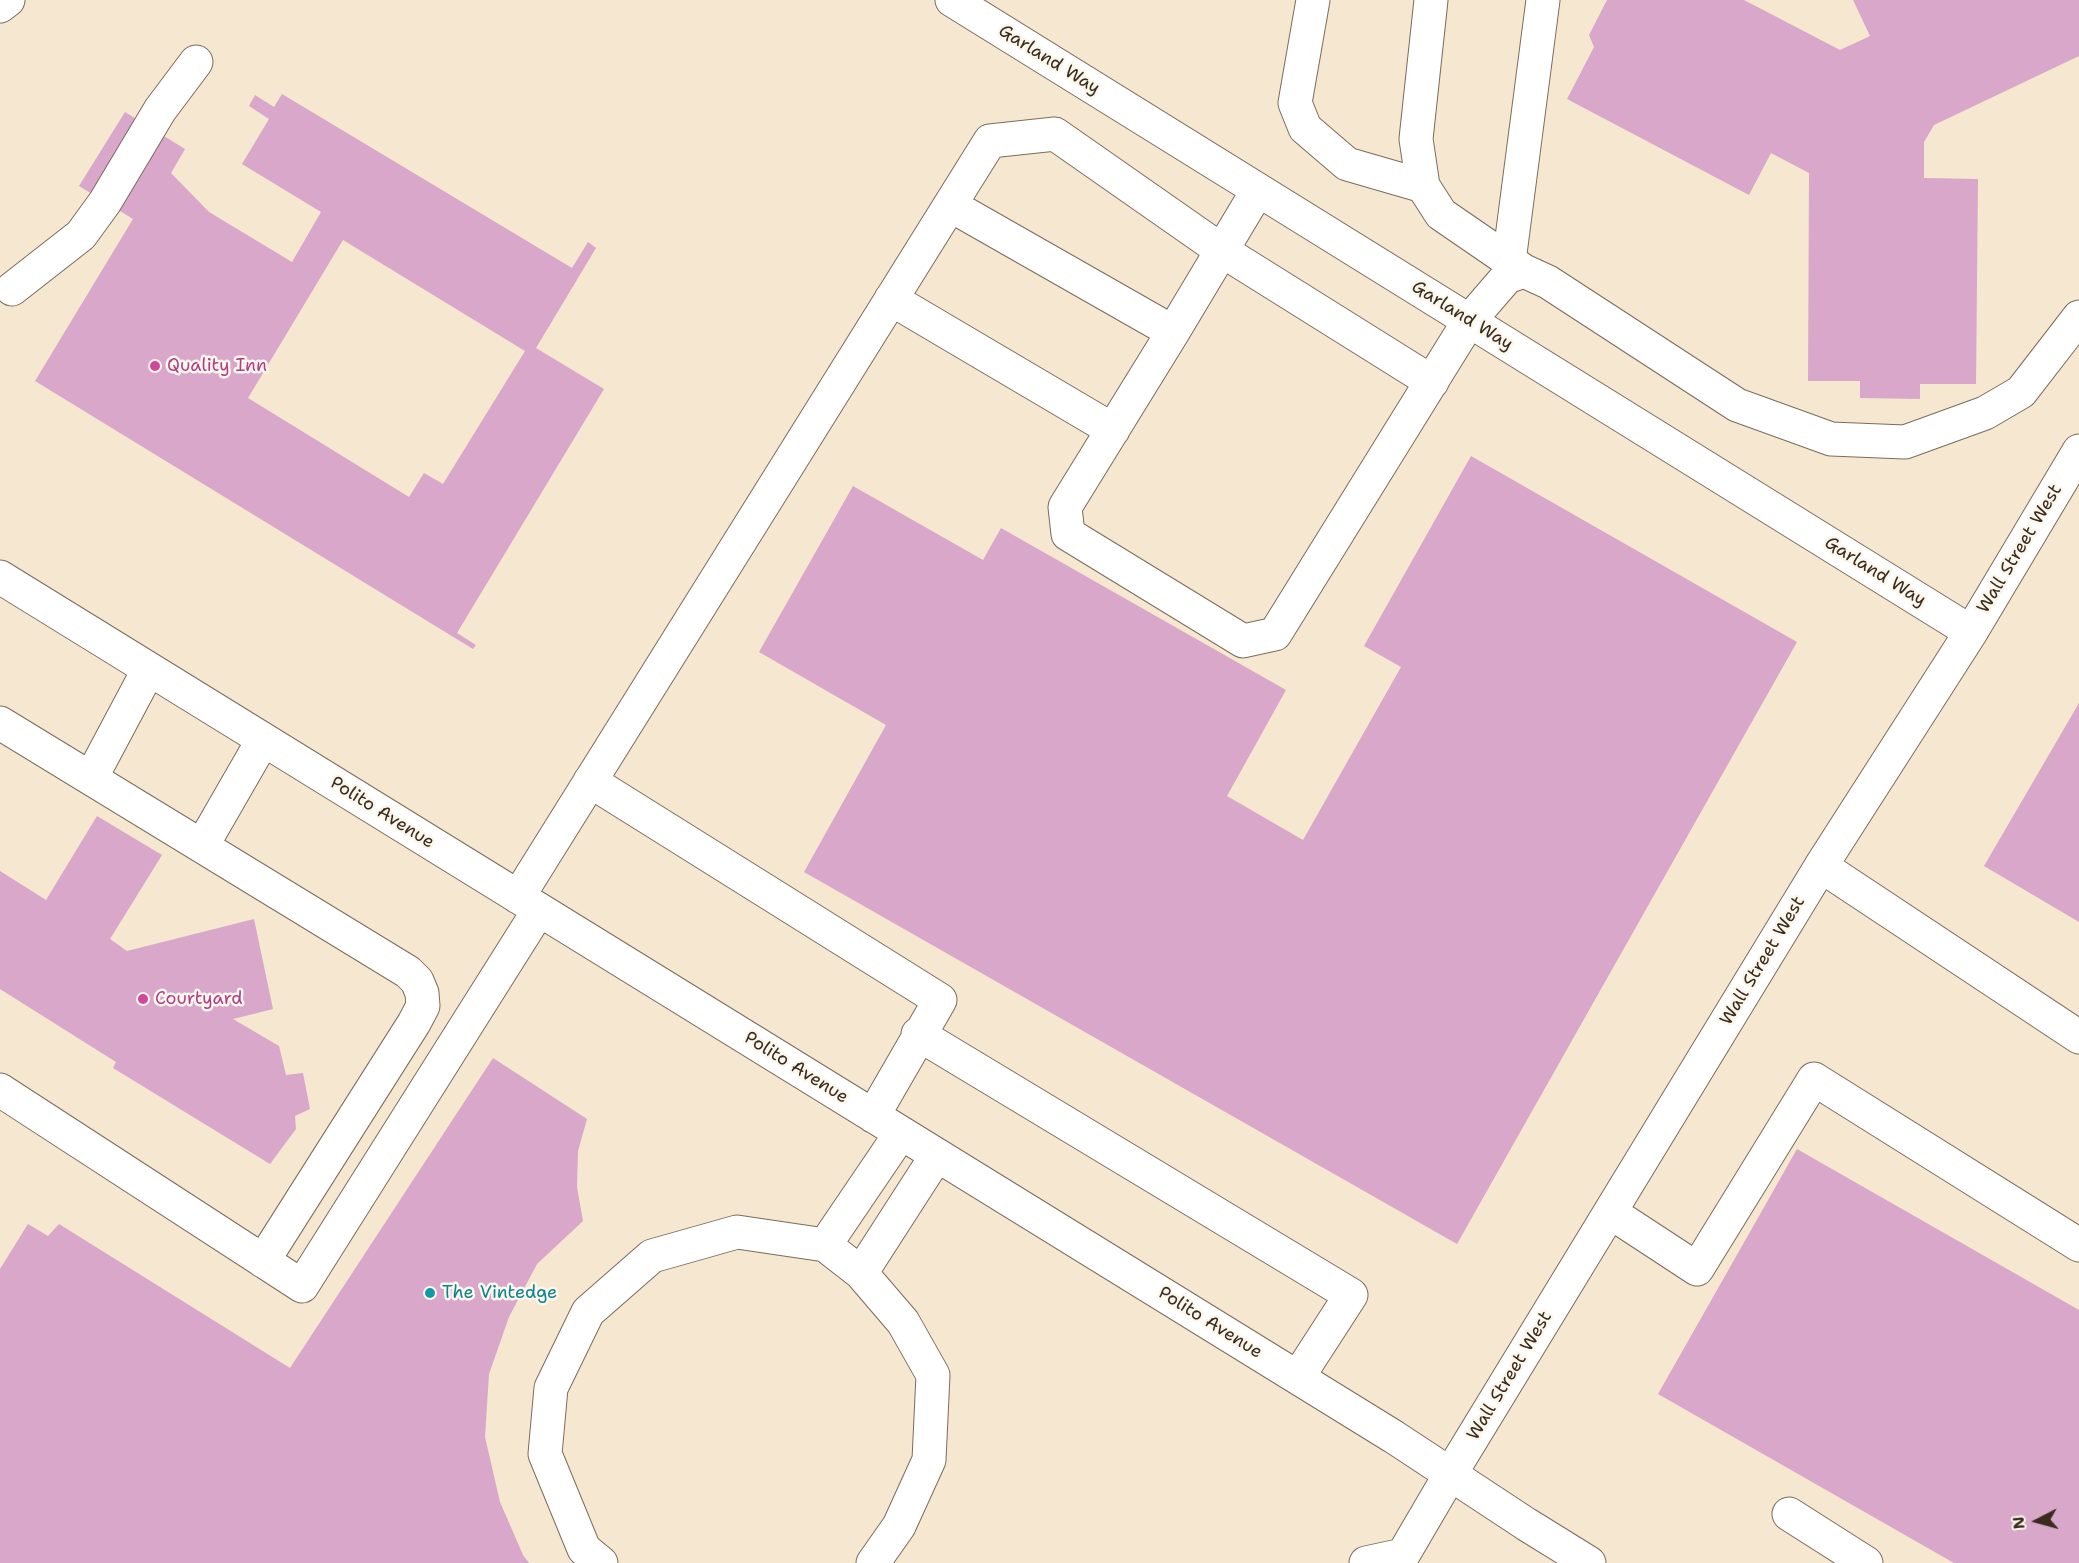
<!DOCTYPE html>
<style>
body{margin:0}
#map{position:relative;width:2079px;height:1563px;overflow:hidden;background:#f5e7d0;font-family:"Shantell Sans",sans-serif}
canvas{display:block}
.north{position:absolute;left:2007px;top:1491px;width:60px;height:60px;-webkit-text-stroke:4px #fbf7ec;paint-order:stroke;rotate:264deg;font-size:16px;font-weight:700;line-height:24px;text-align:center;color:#3b2a1e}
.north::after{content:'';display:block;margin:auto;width:21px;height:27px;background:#3b2a1e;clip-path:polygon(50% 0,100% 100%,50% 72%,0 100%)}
</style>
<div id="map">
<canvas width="2079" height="1563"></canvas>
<div class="north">N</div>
</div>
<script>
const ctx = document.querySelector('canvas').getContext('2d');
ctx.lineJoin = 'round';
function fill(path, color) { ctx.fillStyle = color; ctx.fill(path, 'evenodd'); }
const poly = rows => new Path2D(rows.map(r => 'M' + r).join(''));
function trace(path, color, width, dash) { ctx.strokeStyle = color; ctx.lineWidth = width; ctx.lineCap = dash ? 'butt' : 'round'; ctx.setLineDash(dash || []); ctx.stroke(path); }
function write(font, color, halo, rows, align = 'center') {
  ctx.font = font + ' "Shantell Sans",sans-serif'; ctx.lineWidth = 5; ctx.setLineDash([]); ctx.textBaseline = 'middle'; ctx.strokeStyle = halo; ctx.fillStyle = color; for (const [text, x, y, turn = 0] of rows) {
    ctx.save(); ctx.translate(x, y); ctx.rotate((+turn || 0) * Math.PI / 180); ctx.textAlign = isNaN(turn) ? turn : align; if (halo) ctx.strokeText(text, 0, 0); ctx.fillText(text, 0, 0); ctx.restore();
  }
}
const building = poly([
 [1607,0,1744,0,1840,50,1870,36,1853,0,2079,0,2079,56,1934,125,1924,142,1924,178,1978,179,1976,384,1920,384,1920,399,1860,398,1860,381,1808,381,1809,173,1771,153,1749,195,1567,99,1594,47,1589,35],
 [282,94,572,268,588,242,596,248,536,348,604,389,457,633,476,645,473,649,35,381,133,219,79,186,125,112,185,149,171,173,209,212,292,262,321,212,242,164,269,119,249,106,255,95,274,107],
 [343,240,525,351,443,484,424,473,409,497,248,398],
 [1471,456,1797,642,1457,1244,804,872,886,725,759,652,853,486,983,560,1001,528,1286,690,1227,796,1303,840,1401,667,1364,646],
 [2079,703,2079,922,1984,866],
 [97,816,162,855,110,939,127,951,254,919,273,1009,233,1019,279,1046,286,1075,303,1073,310,1109,295,1116,296,1129,270,1164,113,1068,116,1062,0,989,0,871,46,900],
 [493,1058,587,1119,578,1151,577,1187,583,1221,537,1264,509,1317,489,1374,485,1437,500,1502,523,1555,529,1563,0,1563,0,1269,28,1224,48,1236,59,1224,290,1368],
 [1797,1149,2079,1310,2079,1563,1954,1563,1658,1394]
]);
const minor = poly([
 [952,0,1971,632],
 [1313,0,1295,103,1305,128,1347,164,1423,186],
 [1431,0,1416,139,1423,186,1441,214,1524,271],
 [1258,190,1173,332,1065,507,1068,534,1243,641,1275,634,1469,321,1507,277,1524,271,1548,282,1737,405,1831,439,1905,442,1985,413,2021,392,2079,317],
 [950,205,1173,332],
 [1509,261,1543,0],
 [12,289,81,235,105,202,160,110,196,62],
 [891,299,1113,430],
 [0,577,1394,1437,1526,1524,1589,1563],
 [0,723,408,972,417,981,422,993,423,1006,414,1023,263,1261],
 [91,778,149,669],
 [590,781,940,1000,873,1116],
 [202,846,263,740],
 [1821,866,2079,1037],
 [518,897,990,141,1055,134,1221,250,1432,382],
 [918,1034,1351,1295,1298,1377],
 [0,1090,302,1286,539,910],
 [1610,1212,1697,1269,1814,1079,2079,1245],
 [825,1245,901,1133],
 [861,1273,937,1155],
 [1789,1514,1866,1563],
 [601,1563,584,1549,545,1454,551,1388,588,1312,652,1256,737,1232,825,1245,861,1273,903,1322,933,1375,929,1460,899,1526,873,1563],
 [1366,1563,1403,1555,1451,1473,1821,866,1971,632,2079,451]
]);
const major = poly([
 [0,6,8,0]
]);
const markers = [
 [155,366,6,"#d1479c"],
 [143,999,6,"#d1479c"],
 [430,1293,6,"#0f9aa8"]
];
const streetNames = [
 ["Garland Way",1049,60,32],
 ["Garland Way",1462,316,32],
 ["Wall Street West",2020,549,-59],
 ["Garland Way",1875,572,32],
 ["Polito Avenue",382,813,32],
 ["Wall Street West",1763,961,-59],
 ["Polito Avenue",796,1068,32],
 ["Polito Avenue",1210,1323,32],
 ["Wall Street West",1510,1376,-59]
];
const hotelNames = [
 ["Quality Inn",167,366],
 ["Courtyard",155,999]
];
const cultureNames = [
 ["The Vintedge",442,1293]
];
fill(building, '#d8a7c9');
trace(minor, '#7c6c5c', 35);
trace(major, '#7c6c5c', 35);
trace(minor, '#fff', 33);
trace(major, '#fff', 33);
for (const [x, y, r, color] of markers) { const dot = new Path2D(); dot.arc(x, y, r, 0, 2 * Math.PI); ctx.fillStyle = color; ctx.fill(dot); trace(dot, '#fbf7ec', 2); }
write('18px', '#3b2a1e', '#fbf7ec', streetNames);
write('18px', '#b23c85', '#fbf7ec', hotelNames, 'left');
write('18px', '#0d838f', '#fbf7ec', cultureNames, 'left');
</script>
